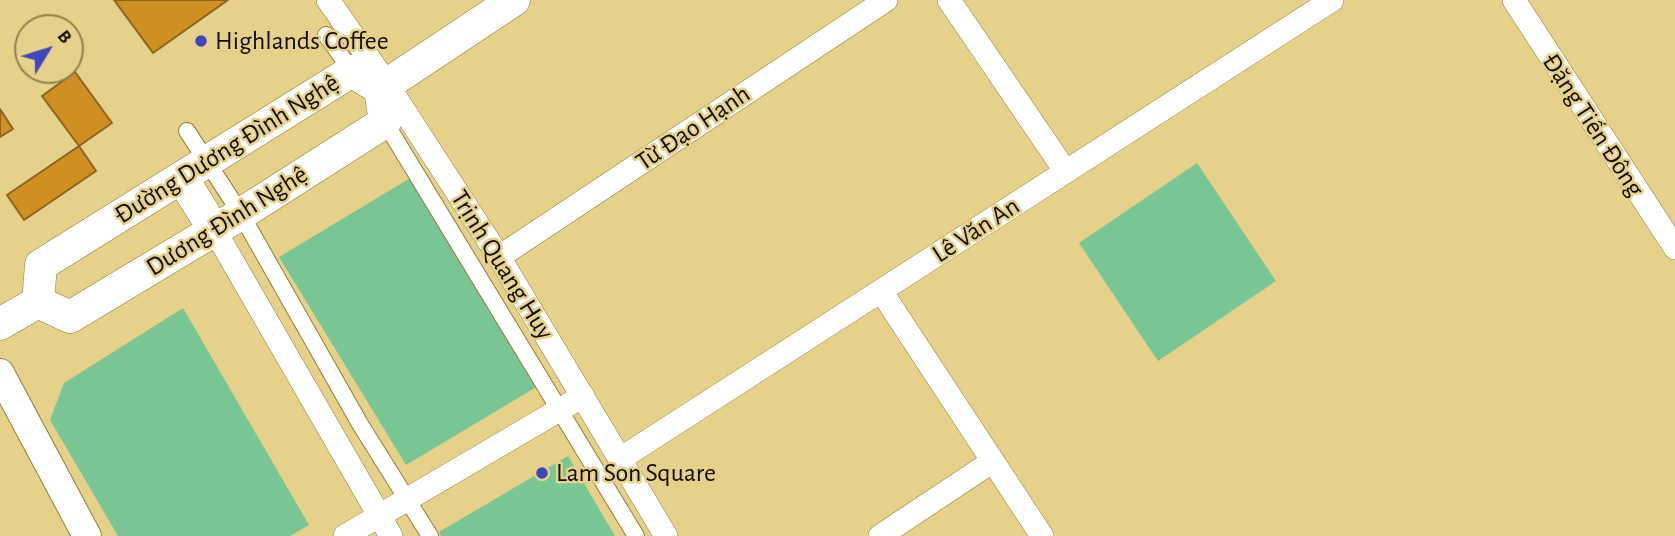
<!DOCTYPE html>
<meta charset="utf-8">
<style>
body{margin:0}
#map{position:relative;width:1675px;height:536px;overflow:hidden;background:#e5d189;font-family:"Alegreya Sans",sans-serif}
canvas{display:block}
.north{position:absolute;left:14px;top:14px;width:70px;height:70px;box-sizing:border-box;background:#e5d189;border:2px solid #918252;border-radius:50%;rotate:52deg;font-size:19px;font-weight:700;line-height:28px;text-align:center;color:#120c00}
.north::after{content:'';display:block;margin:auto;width:24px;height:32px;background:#4146bb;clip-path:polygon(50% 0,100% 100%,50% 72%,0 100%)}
</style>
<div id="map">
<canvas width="1675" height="536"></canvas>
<div class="north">B</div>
</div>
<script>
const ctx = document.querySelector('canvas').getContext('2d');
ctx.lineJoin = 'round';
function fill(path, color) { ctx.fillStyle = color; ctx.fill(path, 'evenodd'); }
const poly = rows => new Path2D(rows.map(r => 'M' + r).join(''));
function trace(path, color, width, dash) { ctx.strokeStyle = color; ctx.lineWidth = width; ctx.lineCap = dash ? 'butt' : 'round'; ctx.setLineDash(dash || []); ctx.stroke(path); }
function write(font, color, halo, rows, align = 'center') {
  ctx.font = font + ' "Alegreya Sans",sans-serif'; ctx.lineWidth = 5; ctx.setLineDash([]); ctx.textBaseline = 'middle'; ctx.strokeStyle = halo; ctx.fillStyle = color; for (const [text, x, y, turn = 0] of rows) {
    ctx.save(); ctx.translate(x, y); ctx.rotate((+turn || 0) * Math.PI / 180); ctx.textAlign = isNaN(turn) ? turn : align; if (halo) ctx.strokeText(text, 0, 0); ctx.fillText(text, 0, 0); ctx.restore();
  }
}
const green = poly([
 [1197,163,1276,281,1158,361,1079,243],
 [412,177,538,386,406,465,279,257],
 [183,308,309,525,290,536,118,536,50,420,64,383],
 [568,456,615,536,441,536,439,532]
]);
const building = poly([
 [114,0,228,0,153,53,114,0],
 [75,72,112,123,79,146,42,96,75,72],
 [0,109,13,129,0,137,0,109],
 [79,146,96,171,24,220,7,195,79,146]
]);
const pedestrian = poly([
 [326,35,354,74],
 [383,119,636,536],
 [187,131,241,214,360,424,430,536]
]);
const minor = poly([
 [328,0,387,84,499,257,666,536],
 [949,0,1066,172],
 [1514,0,1675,248],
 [215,231,391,536],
 [499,257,886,0],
 [881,291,1042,536],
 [620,459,1332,0],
 [345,536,583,396],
 [880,536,993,461]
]);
const tertiary = poly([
 [0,373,87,536]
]);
const secondary = poly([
 [380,89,514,0],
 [182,178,215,231],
 [38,302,70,317,241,214,385,122,380,89],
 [38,302,41,265,352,71,380,89],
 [0,324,38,302]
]);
const markers = [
 [201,41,7,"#4146bb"],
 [542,473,7,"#4146bb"]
];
const poiNames = [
 ["Highlands Coffee",215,41],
 ["Lam Son Square",556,473]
];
const streetNames = [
 ["Đặng Tiến Đông",1593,125,57],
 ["Từ Đạo Hạnh",693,128,-34],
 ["Đường Dương Đình Nghệ",227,149,-32],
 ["Dương Đình Nghệ",227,221,-32],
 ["Lê Văn An",976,230,-33],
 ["Trịnh Quang Huy",502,265,58]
];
fill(green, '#79c694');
fill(building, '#cf8f21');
trace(building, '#8c6324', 2);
trace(pedestrian, '#917e37', 18);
trace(minor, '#917e37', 24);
trace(tertiary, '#917e37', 30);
trace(secondary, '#917e37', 33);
trace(pedestrian, '#fff', 16);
trace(minor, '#fff', 23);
trace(tertiary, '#fff', 28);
trace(secondary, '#fff', 32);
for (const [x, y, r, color] of markers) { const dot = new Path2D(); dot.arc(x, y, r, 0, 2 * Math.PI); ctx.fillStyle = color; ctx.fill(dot); trace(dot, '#e5d189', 2.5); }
write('26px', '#120c00', '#e5d189', poiNames, 'left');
write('26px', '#120c00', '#e5d189', streetNames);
</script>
